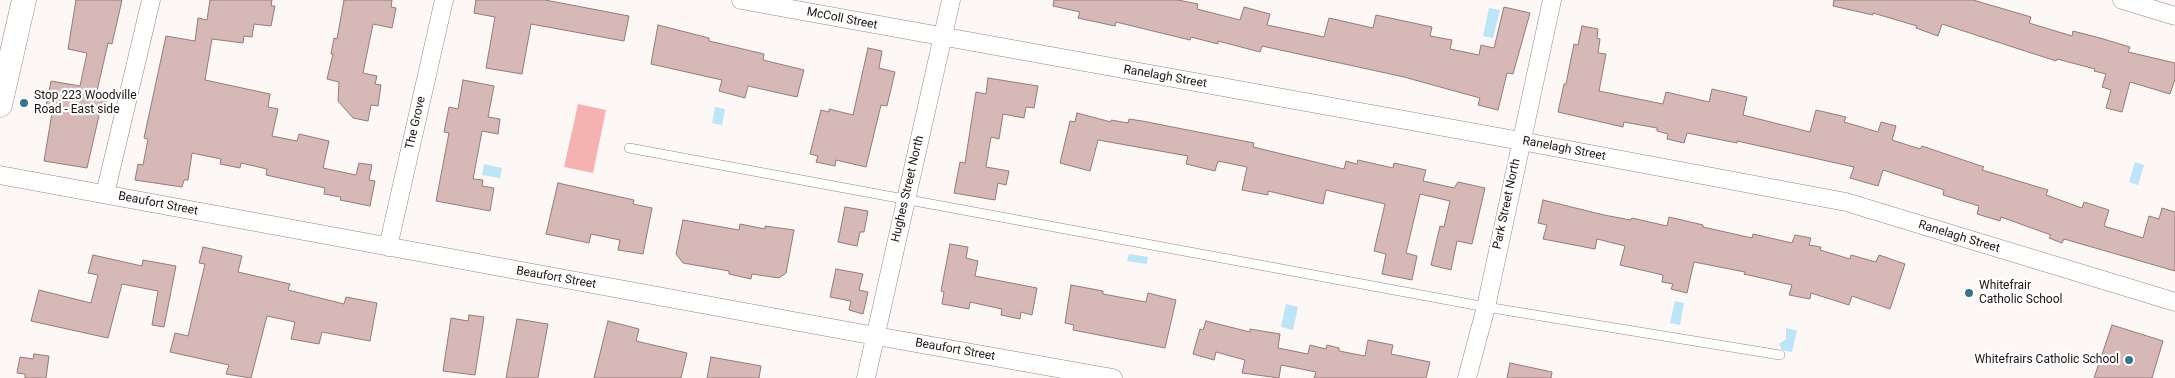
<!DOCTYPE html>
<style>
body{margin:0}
canvas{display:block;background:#fdf7f6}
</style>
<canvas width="2175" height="378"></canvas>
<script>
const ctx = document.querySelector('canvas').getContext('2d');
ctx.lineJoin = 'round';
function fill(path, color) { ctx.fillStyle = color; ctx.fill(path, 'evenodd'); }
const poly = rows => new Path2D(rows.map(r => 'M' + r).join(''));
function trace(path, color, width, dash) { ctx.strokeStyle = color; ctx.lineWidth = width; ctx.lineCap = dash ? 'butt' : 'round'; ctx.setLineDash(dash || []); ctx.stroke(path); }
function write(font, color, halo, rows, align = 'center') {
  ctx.font = font + ' Roboto,sans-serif'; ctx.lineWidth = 4.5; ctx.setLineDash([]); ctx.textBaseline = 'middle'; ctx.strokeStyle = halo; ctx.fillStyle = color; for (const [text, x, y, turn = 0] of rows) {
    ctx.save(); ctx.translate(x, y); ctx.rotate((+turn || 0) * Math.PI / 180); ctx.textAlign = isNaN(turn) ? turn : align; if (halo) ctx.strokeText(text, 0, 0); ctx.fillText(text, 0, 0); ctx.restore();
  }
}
const green = poly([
 [578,104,606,110,593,173,564,167]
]);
const water = poly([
 [1489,8,1500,10,1493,38,1483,36],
 [715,107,725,109,722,125,712,123],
 [2135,162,2144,165,2138,185,2129,182],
 [484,164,502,168,500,178,482,175],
 [1129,254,1148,257,1147,264,1127,261],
 [1675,301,1684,303,1680,325,1670,323],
 [1286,304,1298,307,1293,330,1281,327],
 [1786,328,1797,331,1792,352,1782,350,1779,344,1786,339]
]);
const building = poly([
 [76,0,122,0,112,44,108,43,97,91,107,93,104,108,101,107,87,168,44,161,53,107,46,106,51,81,80,86,87,53,68,49,76,0],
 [210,0,272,0,271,6,275,6,271,26,254,24,252,37,244,36,243,43,212,39,205,80,270,94,268,107,278,109,272,136,297,141,299,134,329,141,323,168,356,175,359,163,372,165,369,180,375,181,370,206,340,200,341,197,324,194,325,188,266,175,267,169,241,163,240,168,220,164,221,159,192,153,188,180,184,180,182,187,135,180,138,164,143,165,148,139,144,138,166,36,195,41,198,18,207,20,210,0],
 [344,0,392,0,391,7,396,8,392,28,373,24,363,73,377,76,375,84,381,85,378,106,371,105,368,121,353,118,338,101,339,82,327,79,333,54,331,54,334,38,337,39,344,0],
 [476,0,545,0,629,16,624,41,531,24,522,74,486,68,495,17,474,13,476,0],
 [1054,0,1178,0,1198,4,1197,9,1240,20,1244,7,1270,14,1267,25,1324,37,1329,18,1373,28,1376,15,1432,27,1430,36,1452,40,1450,49,1479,55,1481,45,1494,48,1504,7,1530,13,1513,74,1507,73,1498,110,1478,105,1480,98,1404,77,1262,46,1260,52,1218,41,1218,44,1191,37,1190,40,1116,22,1115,26,1078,18,1080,12,1053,6,1054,0],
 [1834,0,1973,0,2031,17,2029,23,2072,36,2073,31,2100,38,2130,47,2128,52,2175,63,2175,79,2170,94,2130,82,2122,112,2106,108,2111,90,2102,87,2106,74,2094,71,2095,69,2057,59,2056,61,1942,24,1938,36,1916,28,1917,26,1873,13,1873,15,1833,6,1834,0],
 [658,25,709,38,709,41,764,54,763,60,804,70,797,97,748,86,745,98,719,91,722,80,651,64,658,25],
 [1582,26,1598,29,1597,38,1600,39,1598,53,1606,54,1599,91,1663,104,1666,92,1709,102,1712,89,1747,97,1743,115,1810,132,1816,110,1846,117,1844,122,1878,132,1881,122,1896,126,1892,140,1920,149,1922,146,1984,167,1982,170,2048,190,2046,195,2082,208,2084,202,2109,210,2104,226,2143,238,2149,216,2159,219,2162,208,2175,212,2175,271,2064,239,2062,243,2049,238,2051,235,2001,217,2000,221,1977,214,1979,206,1943,195,1944,190,1883,170,1878,186,1850,178,1854,167,1737,141,1737,143,1687,133,1684,143,1667,139,1668,134,1657,131,1657,128,1624,122,1623,127,1558,112,1564,84,1566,84,1574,44,1578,45,1582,26],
 [868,48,882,51,879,68,895,72,887,106,881,105,866,167,836,160,835,166,816,162,818,156,810,154,821,110,829,112,829,109,853,115,868,48],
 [988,78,1038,86,1034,108,1026,107,1024,118,1003,114,999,139,991,137,986,167,1009,171,1006,185,998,183,995,200,954,193,960,162,965,163,976,92,986,94,988,78],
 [463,80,494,86,488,117,500,119,498,134,482,131,473,179,483,180,482,186,494,188,490,211,436,201,449,133,444,132,449,107,458,109,463,80],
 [1077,113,1111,122,1111,120,1128,123,1129,119,1142,121,1254,143,1253,147,1344,169,1346,161,1357,164,1358,160,1393,168,1394,163,1426,170,1423,181,1454,188,1458,182,1485,188,1472,244,1457,241,1451,270,1431,265,1440,226,1444,227,1450,201,1420,194,1406,253,1417,256,1412,280,1382,274,1386,254,1374,251,1385,204,1326,190,1323,204,1268,191,1268,195,1242,190,1247,167,1218,161,1215,171,1186,164,1188,156,1098,140,1090,171,1060,163,1070,121,1075,122,1077,113],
 [558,183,634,200,633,204,652,208,643,254,618,250,620,240,591,234,589,243,546,234,558,183],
 [1543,200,1604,215,1631,220,1632,218,1667,226,1669,217,1703,225,1703,227,1752,238,1753,234,1792,243,1795,235,1811,238,1809,245,1821,247,1820,250,1850,259,1851,255,1876,262,1879,255,1905,264,1890,309,1852,296,1849,305,1811,293,1810,299,1789,295,1792,285,1744,274,1745,272,1694,262,1687,293,1671,289,1673,284,1662,282,1663,275,1620,265,1625,246,1597,239,1595,249,1543,239,1547,225,1538,223,1543,200],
 [845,207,868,211,864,232,860,232,857,246,838,242,845,207],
 [683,220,739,230,740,224,765,229,765,226,794,230,786,273,779,278,752,274,751,279,729,274,729,271,683,263,676,254,683,220],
 [950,244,968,247,966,258,978,261,975,276,1037,288,1032,315,1021,312,1020,319,1001,315,1002,309,970,302,969,309,942,304,944,292,941,291,950,244],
 [203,247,242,256,238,272,290,284,288,290,344,304,346,297,377,303,370,341,322,332,319,344,291,339,295,322,267,316,251,378,226,374,229,365,170,352,175,333,188,336,205,264,199,263,203,247],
 [93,255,142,266,143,260,176,266,164,327,152,325,158,291,122,284,108,338,31,321,39,290,91,303,98,275,88,273,93,255],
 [836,269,863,274,859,290,868,292,863,314,849,310,851,301,830,297,836,269],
 [1071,285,1103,291,1103,294,1146,302,1148,293,1176,300,1165,348,1073,330,1074,325,1065,323,1071,285],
 [469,315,484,317,475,375,443,371,451,318,468,321,469,315],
 [517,319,548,324,538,378,506,378,517,319],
 [608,321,639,329,636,341,687,353,681,378,594,378,608,321],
 [1206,321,1250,332,1250,329,1280,334,1278,348,1308,354,1310,345,1326,349,1327,345,1339,348,1339,351,1365,356,1368,340,1393,345,1391,354,1430,362,1426,378,1314,378,1316,372,1281,365,1279,378,1242,373,1245,360,1216,352,1214,360,1193,354,1200,329,1203,330,1206,321],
 [2112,325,2163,341,2152,378,2094,378,2112,325],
 [34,354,49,356,46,378,25,378,25,374,17,373,20,357,33,359,34,354],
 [711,357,761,366,759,378,707,378,711,357],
 [1510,363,1552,372,1551,378,1507,378,1510,363]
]);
const service = poly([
 [629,148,1486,307,1780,355]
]);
const minor = poly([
 [741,0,1521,141,1846,202,2175,302],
 [2122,0,2175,16],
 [0,175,848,331,1113,378],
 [105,194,151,0],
 [388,247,444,0],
 [866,378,951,0],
 [1467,378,1486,307,1552,0]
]);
const secondary = poly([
 [0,105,24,0]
]);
const markers = [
 [24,103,5,"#39738c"],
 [1969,293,5,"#39738c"],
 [2129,360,5,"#39738c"]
];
const streetNames = [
 ["McColl Street",842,19,11],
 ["Ranelagh Street",1165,77,10],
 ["The Grove",416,123,-77],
 ["Ranelagh Street",1564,149,11],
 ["Hughes Street North",908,189,-77],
 ["Beaufort Street",158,204,11],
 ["Park Street North",1507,204,-78],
 ["Ranelagh Street",1959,237,17],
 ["Beaufort Street",556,278,10],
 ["Beaufort Street",955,350,10]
];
const poiNames = [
 ["Stop 223 Woodville",34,96],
 ["Road - East side",34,110],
 ["Whitefrair",1979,286],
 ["Catholic School",1979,300],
 ["Whitefrairs Catholic School",2119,360,"right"]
];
fill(green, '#f6b2b0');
fill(water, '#bde4f7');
fill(building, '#d6b8b7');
trace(building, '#967a79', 1);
trace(service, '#9e8281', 10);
trace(minor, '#9e8281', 19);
trace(secondary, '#9e8281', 25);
trace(service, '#fff', 9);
trace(minor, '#fff', 18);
trace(secondary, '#fff', 24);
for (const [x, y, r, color] of markers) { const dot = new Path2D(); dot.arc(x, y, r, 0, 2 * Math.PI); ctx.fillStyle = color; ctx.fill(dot); trace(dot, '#fff', 2); }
write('12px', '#1e1313', '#fff', streetNames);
write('12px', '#1e1313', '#fff', poiNames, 'left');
</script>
